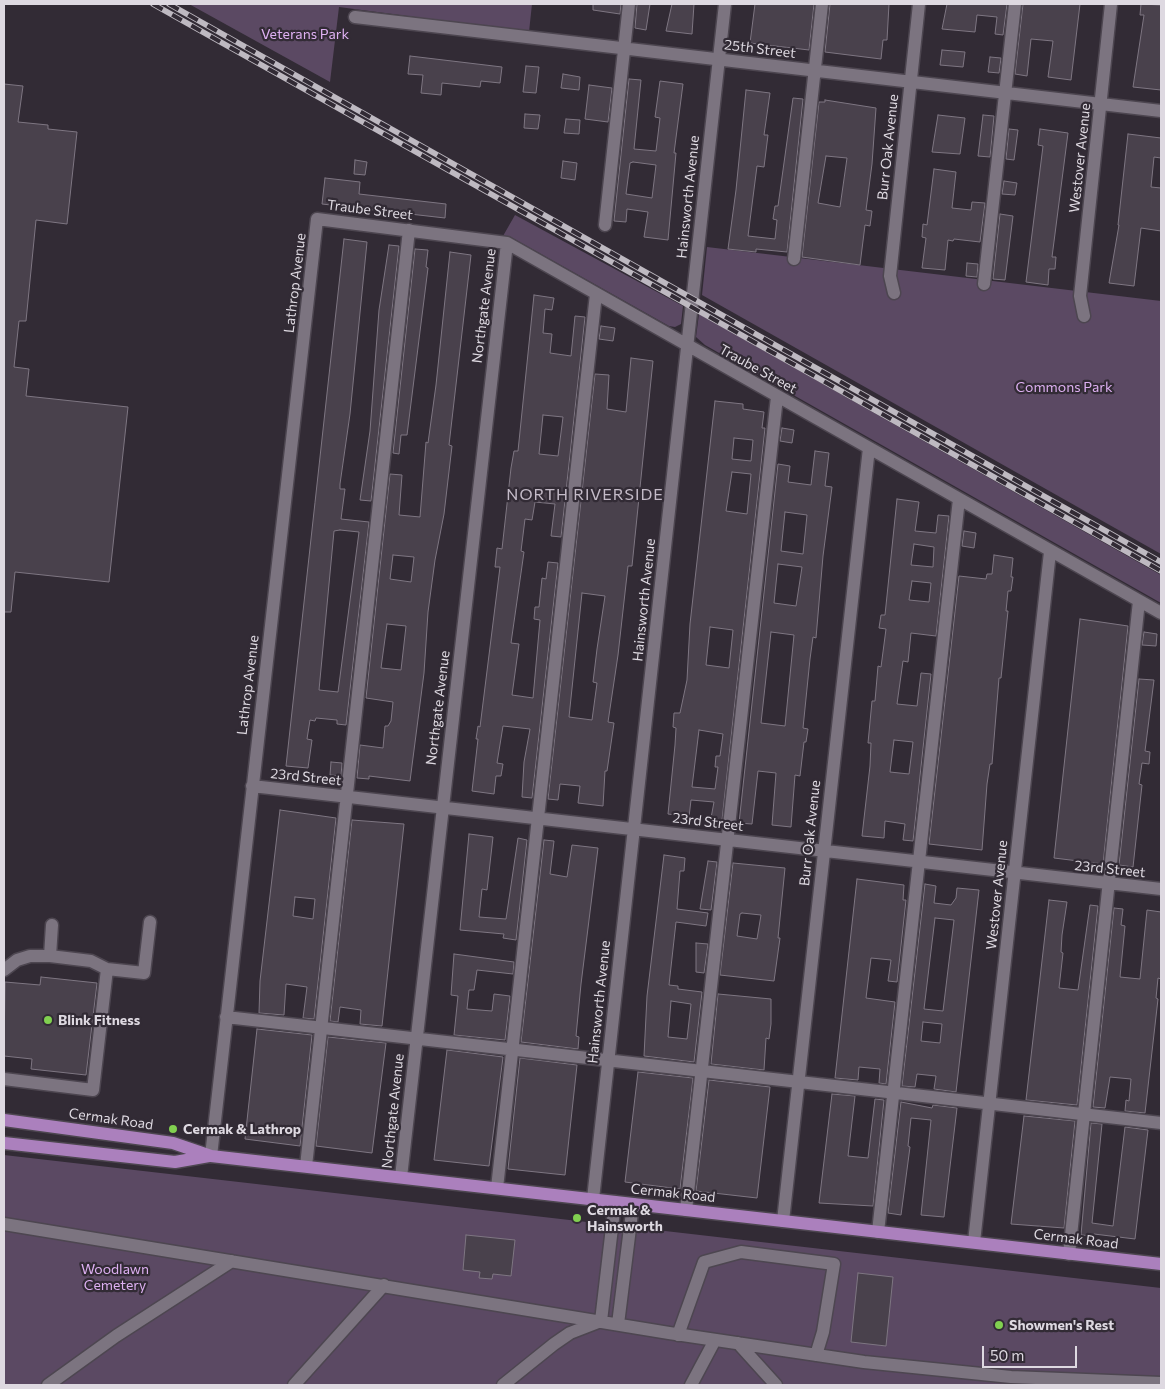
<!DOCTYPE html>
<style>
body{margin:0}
#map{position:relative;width:1165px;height:1389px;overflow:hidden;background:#322b35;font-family:Commissioner,sans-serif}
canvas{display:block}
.frame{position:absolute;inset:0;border:5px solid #ded9e1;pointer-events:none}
.scale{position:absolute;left:982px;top:1346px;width:95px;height:22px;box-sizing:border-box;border:2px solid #ded9e1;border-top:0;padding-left:6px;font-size:15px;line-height:18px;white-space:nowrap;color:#ded9e1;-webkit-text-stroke:4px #322b35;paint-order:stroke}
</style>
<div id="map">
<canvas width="1165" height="1389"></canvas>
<div class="frame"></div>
<div class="scale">50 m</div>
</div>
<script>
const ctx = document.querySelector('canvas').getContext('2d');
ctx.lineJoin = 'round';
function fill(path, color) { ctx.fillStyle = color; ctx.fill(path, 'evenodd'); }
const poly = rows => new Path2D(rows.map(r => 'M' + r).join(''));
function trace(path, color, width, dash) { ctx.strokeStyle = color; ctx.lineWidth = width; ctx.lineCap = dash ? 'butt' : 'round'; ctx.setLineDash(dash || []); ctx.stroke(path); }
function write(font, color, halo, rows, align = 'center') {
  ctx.font = font + ' Commissioner,sans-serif'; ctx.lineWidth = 4.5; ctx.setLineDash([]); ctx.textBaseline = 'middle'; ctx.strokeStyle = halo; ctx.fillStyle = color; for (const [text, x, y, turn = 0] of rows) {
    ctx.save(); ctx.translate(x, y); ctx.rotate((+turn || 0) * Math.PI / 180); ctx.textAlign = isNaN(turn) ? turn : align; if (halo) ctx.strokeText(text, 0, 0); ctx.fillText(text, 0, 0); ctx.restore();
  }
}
const green = poly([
 [189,4,532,4,529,32,339,7,330,82],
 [515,215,683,306,681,324,675,327,669,326,509,236,503,236],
 [707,247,1161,301,1161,554,702,295],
 [699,314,1161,575,1161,603,705,345,696,337],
 [4,1155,1161,1288,1161,1385,4,1385]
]);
const building = poly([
 [593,4,621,4,620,14,593,10,593,4],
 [637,4,650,4,646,30,635,28,637,4],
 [672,4,694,4,692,34,666,31,672,4],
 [755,4,814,4,809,50,750,43,755,4],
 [830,4,889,4,887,40,883,40,881,59,825,52,830,4],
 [947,4,1007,4,1003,35,995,34,997,17,977,15,975,32,942,29,947,4],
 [1023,4,1080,4,1071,80,1048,77,1053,41,1031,39,1027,76,1015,74,1023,4],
 [1141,4,1161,5,1161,90,1133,87,1144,15,1140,15,1141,4],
 [942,50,965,52,963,67,940,65,942,50],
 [410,56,502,67,500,83,481,81,480,87,442,83,441,95,421,93,423,75,408,74,410,56],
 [990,57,1001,58,999,73,988,72,990,57],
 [526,66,539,67,536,93,523,92,526,66],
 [563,74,580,77,579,90,561,88,563,74],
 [629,79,641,80,634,149,656,151,660,118,655,117,660,81,683,84,674,153,676,153,668,240,644,237,648,212,627,209,626,222,614,221,629,79],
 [633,162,656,165,652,198,626,194,630,163,633,162],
 [4,84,23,86,18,122,48,125,48,129,77,132,67,224,36,220,26,321,19,321,14,367,29,369,26,396,128,407,109,582,15,572,11,612,4,612,4,84],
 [589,85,612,88,608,122,585,119,589,85],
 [746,90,770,93,764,135,768,135,764,167,757,166,748,236,775,239,777,220,773,219,775,206,778,206,793,98,803,99,787,252,756,249,756,252,728,249,736,190,746,90],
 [825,100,876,108,872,164,866,210,872,211,870,226,865,225,860,265,802,257,819,102,825,102,825,100],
 [826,156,847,158,840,207,818,203,826,156],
 [525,114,540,115,538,129,524,128,525,114],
 [938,115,965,118,960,154,932,152,938,115],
 [983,115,994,116,990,157,978,156,983,115],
 [566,119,580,120,579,134,564,133,566,119],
 [1009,129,1018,130,1014,160,1006,159,1009,129],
 [1040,129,1068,133,1052,257,1056,257,1055,269,1049,269,1048,285,1026,282,1043,146,1038,145,1040,129],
 [1128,134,1161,138,1161,158,1154,157,1151,187,1161,188,1161,231,1141,228,1134,286,1109,283,1119,225,1118,225,1128,134],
 [355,160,367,162,365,175,354,174,355,160],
 [563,161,577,163,575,180,561,178,563,161],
 [934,169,956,172,952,208,971,210,972,202,985,203,980,242,954,239,953,241,948,240,945,270,922,268,926,238,922,237,923,224,927,225,934,169],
 [325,178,360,182,359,194,446,204,445,218,322,204,325,178],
 [1004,181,1017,183,1015,195,1002,194,1004,181],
 [1000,214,1013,216,1005,280,993,279,1000,214],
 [344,239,367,242,350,414,340,484,340,489,345,489,341,519,369,522,346,725,337,724,337,720,316,718,315,721,310,720,307,739,312,740,308,768,286,766,344,239],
 [340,530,359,532,338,692,319,690,334,531,340,530],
 [389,245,399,246,371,501,360,500,370,431,379,310,389,245],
 [415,249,428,250,426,267,428,268,407,435,401,435,399,454,393,453,415,249],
 [450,252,471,255,449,445,452,446,444,514,435,560,428,612,424,673,410,781,369,776,369,779,357,778,360,745,383,748,385,726,388,726,391,721,393,702,366,698,390,474,402,475,399,515,420,517,426,442,428,443,436,385,450,252],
 [393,555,414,557,411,582,390,579,393,555],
 [387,624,406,626,401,670,381,668,387,624],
 [967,263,978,264,977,277,966,276,967,263],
 [534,295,554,298,552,310,545,309,543,333,552,334,550,353,571,356,575,316,585,317,561,537,551,536,555,504,535,502,532,520,525,519,521,551,524,552,511,643,519,644,512,695,533,698,540,620,534,619,535,607,539,607,542,578,546,579,548,562,558,563,532,798,522,797,524,762,530,729,503,726,497,763,503,764,501,776,496,776,494,794,472,791,478,739,476,739,478,726,480,727,500,567,495,567,497,548,502,549,511,468,514,451,518,451,534,295],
 [543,415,563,417,558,456,539,454,543,415],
 [601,326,615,328,613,341,599,339,601,326],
 [631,358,653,361,651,380,632,566,628,566,618,655,608,722,614,723,607,771,605,771,603,806,578,803,580,786,560,784,558,800,548,799,595,374,609,375,607,409,626,412,631,358],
 [582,593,605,596,597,649,593,682,597,683,592,720,569,717,582,593],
 [715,401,743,404,743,409,764,412,762,428,765,428,722,820,711,818,714,802,691,800,689,817,668,814,675,745,676,728,673,727,674,713,680,713,687,680,690,624,715,401],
 [734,438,753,440,751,461,732,459,734,438],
 [732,472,751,474,747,514,726,511,732,472],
 [710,627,733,630,729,668,706,665,710,627],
 [699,730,723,734,720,756,716,756,715,767,718,767,715,789,692,787,699,730],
 [782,428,794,430,792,443,780,441,782,428],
 [815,451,829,453,825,486,832,487,823,556,816,638,813,637,810,659,803,728,808,729,806,742,804,742,800,776,795,775,791,827,772,825,776,773,758,771,752,824,739,823,778,464,790,466,788,482,811,485,815,451],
 [785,512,807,515,803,554,781,551,785,512],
 [778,564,802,567,796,606,774,603,778,564],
 [771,632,794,635,785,726,761,723,771,632],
 [897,499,919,502,915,531,936,533,938,515,949,516,936,636,911,633,908,662,903,661,897,704,917,706,921,673,931,674,913,841,903,840,905,824,885,821,884,838,862,836,870,766,871,743,868,743,872,701,875,701,878,666,881,667,886,629,879,628,881,615,885,615,897,499],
 [914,544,934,547,933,567,911,565,914,544],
 [912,581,931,583,929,602,909,600,912,581],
 [894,740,913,742,909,774,890,772,894,740],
 [964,531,976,533,974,548,962,546,964,531],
 [994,555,1013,558,1011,577,1013,577,1011,591,1008,591,1006,611,1008,611,1001,678,999,678,992,764,990,764,987,784,982,850,929,844,959,576,986,579,987,574,992,574,994,555],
 [1080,619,1128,626,1103,864,1054,858,1080,619],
 [1144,632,1157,634,1156,646,1142,645,1144,632],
 [1139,679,1154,680,1145,751,1150,752,1149,764,1142,763,1139,784,1142,785,1133,867,1119,865,1139,679],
 [331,762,342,763,341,776,330,775,331,762],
 [280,810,336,818,314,1019,303,1018,307,987,286,984,284,1015,259,1013,260,981,280,810],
 [295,897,315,899,313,919,293,916,295,897],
 [352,820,404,824,382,1026,360,1024,361,1010,340,1007,338,1022,330,1021,352,820],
 [469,834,493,837,487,890,482,889,479,917,506,919,518,838,527,840,516,940,503,938,504,934,460,930,469,834],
 [544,840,554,841,550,874,567,877,572,845,598,848,581,984,576,1036,579,1037,578,1049,521,1042,544,840],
 [664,855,685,858,684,871,680,871,677,909,708,913,706,926,676,922,669,985,678,986,678,989,702,992,694,1062,644,1056,647,996,664,855],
 [671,1001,691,1004,687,1039,668,1037,671,1001],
 [708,861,717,862,711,910,700,909,708,861],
 [733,863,785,868,778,938,780,938,774,981,720,975,733,863],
 [742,913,761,915,757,939,737,936,740,914,742,913],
 [857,879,904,885,903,900,906,900,897,982,888,981,891,960,871,958,866,998,895,1002,886,1084,879,1083,880,1069,859,1067,858,1080,835,1078,857,879],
 [925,884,936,886,934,903,951,905,956,898,957,888,979,890,956,1092,934,1089,936,1076,917,1074,915,1087,902,1086,925,884],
 [935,918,954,920,943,1011,924,1009,935,918],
 [923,1022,942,1024,940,1043,921,1041,923,1022],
 [1049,900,1067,902,1062,935,1061,952,1063,953,1059,988,1078,990,1090,905,1098,906,1077,1105,1026,1100,1049,900],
 [1114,908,1123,909,1121,925,1125,926,1120,977,1140,979,1147,910,1161,912,1161,979,1158,978,1156,998,1158,999,1145,1113,1125,1111,1126,1100,1129,1101,1131,1079,1110,1077,1105,1108,1093,1107,1114,908],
 [696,943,708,944,704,973,696,972,696,943],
 [454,954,514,962,513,974,477,970,474,990,469,990,467,1009,492,1011,494,994,510,996,505,1040,454,1035,458,996,451,995,454,954],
 [41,977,97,983,86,1075,31,1069,32,1059,4,1056,5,982,40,985,41,977],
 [718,994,771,999,771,1024,769,1039,766,1038,764,1070,711,1064,718,994],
 [257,1029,312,1035,300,1146,245,1139,257,1029],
 [328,1037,386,1043,372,1153,316,1146,328,1037],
 [447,1050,503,1057,489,1166,434,1160,447,1050],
 [520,1058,577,1065,565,1175,508,1169,520,1058],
 [638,1072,693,1078,680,1189,625,1182,638,1072],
 [709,1080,770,1087,757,1198,696,1191,709,1080],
 [832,1094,855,1096,848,1156,868,1158,875,1099,884,1100,873,1206,819,1203,832,1094],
 [901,1102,932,1108,933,1105,957,1108,944,1217,921,1215,931,1120,911,1118,908,1146,910,1147,901,1215,888,1213,901,1102],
 [1024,1116,1075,1121,1064,1228,1011,1224,1024,1116],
 [1091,1123,1102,1124,1092,1223,1113,1226,1125,1127,1148,1130,1135,1239,1094,1234,1094,1236,1081,1235,1091,1123],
 [466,1235,515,1240,511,1276,493,1274,492,1279,479,1278,480,1272,463,1270,466,1235],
 [858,1273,893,1277,886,1346,851,1342,858,1273]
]);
const minor = poly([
 [355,17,1161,111],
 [605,225,629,4],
 [794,259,822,4],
 [984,284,1015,4],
 [894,293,890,276,919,4],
 [1084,316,1080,296,1111,4],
 [252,786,1161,889],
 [50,956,91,961,107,969,144,973,150,922],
 [4,970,17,960,30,956,50,956,52,925],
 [226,1017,1161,1123],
 [4,1079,93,1090,107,969],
 [211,1156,317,219,507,243,1161,613],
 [306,1166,409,230],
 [401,1177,507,243],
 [497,1188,596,294],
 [593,1199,725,4],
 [686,1210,777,397],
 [783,1221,869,448],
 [4,1224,669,1333,864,1362,1011,1377,1161,1383],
 [878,1232,959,499],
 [974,1242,1050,552],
 [1069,1254,1139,601],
 [618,1324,633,1204],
 [678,1335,704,1262,741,1252,834,1264,823,1332,816,1355],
 [738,1343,776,1385],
 [48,1385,116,1336,232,1261],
 [294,1385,384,1285],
 [503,1385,554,1344,570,1333,601,1321,615,1202],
 [691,1385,715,1340]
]);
const major = poly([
 [4,1120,173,1143,211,1156,1161,1264],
 [4,1143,175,1162,209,1156]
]);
const rail = poly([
 [153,4,1161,571],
 [169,4,1161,562]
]);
const markers = [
 [48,1020,5,"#81d050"],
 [173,1129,5,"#81d050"],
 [577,1218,5,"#81d050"],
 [999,1325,5,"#81d050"]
];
const parkNames = [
 ["Veterans Park",305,34],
 ["Commons Park",1064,387],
 ["Woodlawn",115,1269],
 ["Cemetery",115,1285]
];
const streetNames = [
 ["25th Street",760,49,7],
 ["Burr Oak Avenue",888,147,-84],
 ["Westover Avenue",1080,158,-84],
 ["Hainsworth Avenue",688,197,-84],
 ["Traube Street",370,210,7],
 ["Lathrop Avenue",295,283,-83],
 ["Northgate Avenue",484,306,-83],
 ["Traube Street",758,369,29],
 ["Hainsworth Avenue",644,600,-84],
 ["Lathrop Avenue",248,685,-83],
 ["Northgate Avenue",438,708,-83],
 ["23rd Street",306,777,6],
 ["23rd Street",708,822,7],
 ["Burr Oak Avenue",810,833,-84],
 ["23rd Street",1110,869,6],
 ["Westover Avenue",997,895,-84],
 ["Hainsworth Avenue",599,1002,-84],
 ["Northgate Avenue",393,1111,-84],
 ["Cermak Road",111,1119,8],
 ["Cermak Road",673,1193,6],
 ["Cermak Road",1076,1239,7]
];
const poiNames = [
 ["Blink Fitness",58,1020],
 ["Cermak & Lathrop",183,1129],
 ["Cermak &",587,1210],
 ["Hainsworth",587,1226],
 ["Showmen's Rest",1009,1325]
];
const quarterNames = [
 ["NORTH RIVERSIDE",585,495]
];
fill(green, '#5b4963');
fill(building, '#49414c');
trace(building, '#7e7682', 1);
trace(minor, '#4d4650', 15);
trace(major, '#4d4650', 15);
trace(minor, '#7c7480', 12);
trace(major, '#ab80bd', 12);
trace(rail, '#beb9c1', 5.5);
trace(rail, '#322b35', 4, [11]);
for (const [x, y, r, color] of markers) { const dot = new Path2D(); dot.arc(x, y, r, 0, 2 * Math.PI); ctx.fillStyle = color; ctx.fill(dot); trace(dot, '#322b35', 2); }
write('14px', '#deb0f2', '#322b35', parkNames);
write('14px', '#ded9e1', '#322b35', streetNames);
write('bold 14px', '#ded9e1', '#322b35', poiNames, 'left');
ctx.letterSpacing = '1px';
write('16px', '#c4bbc8', '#322b35', quarterNames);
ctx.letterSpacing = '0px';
</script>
